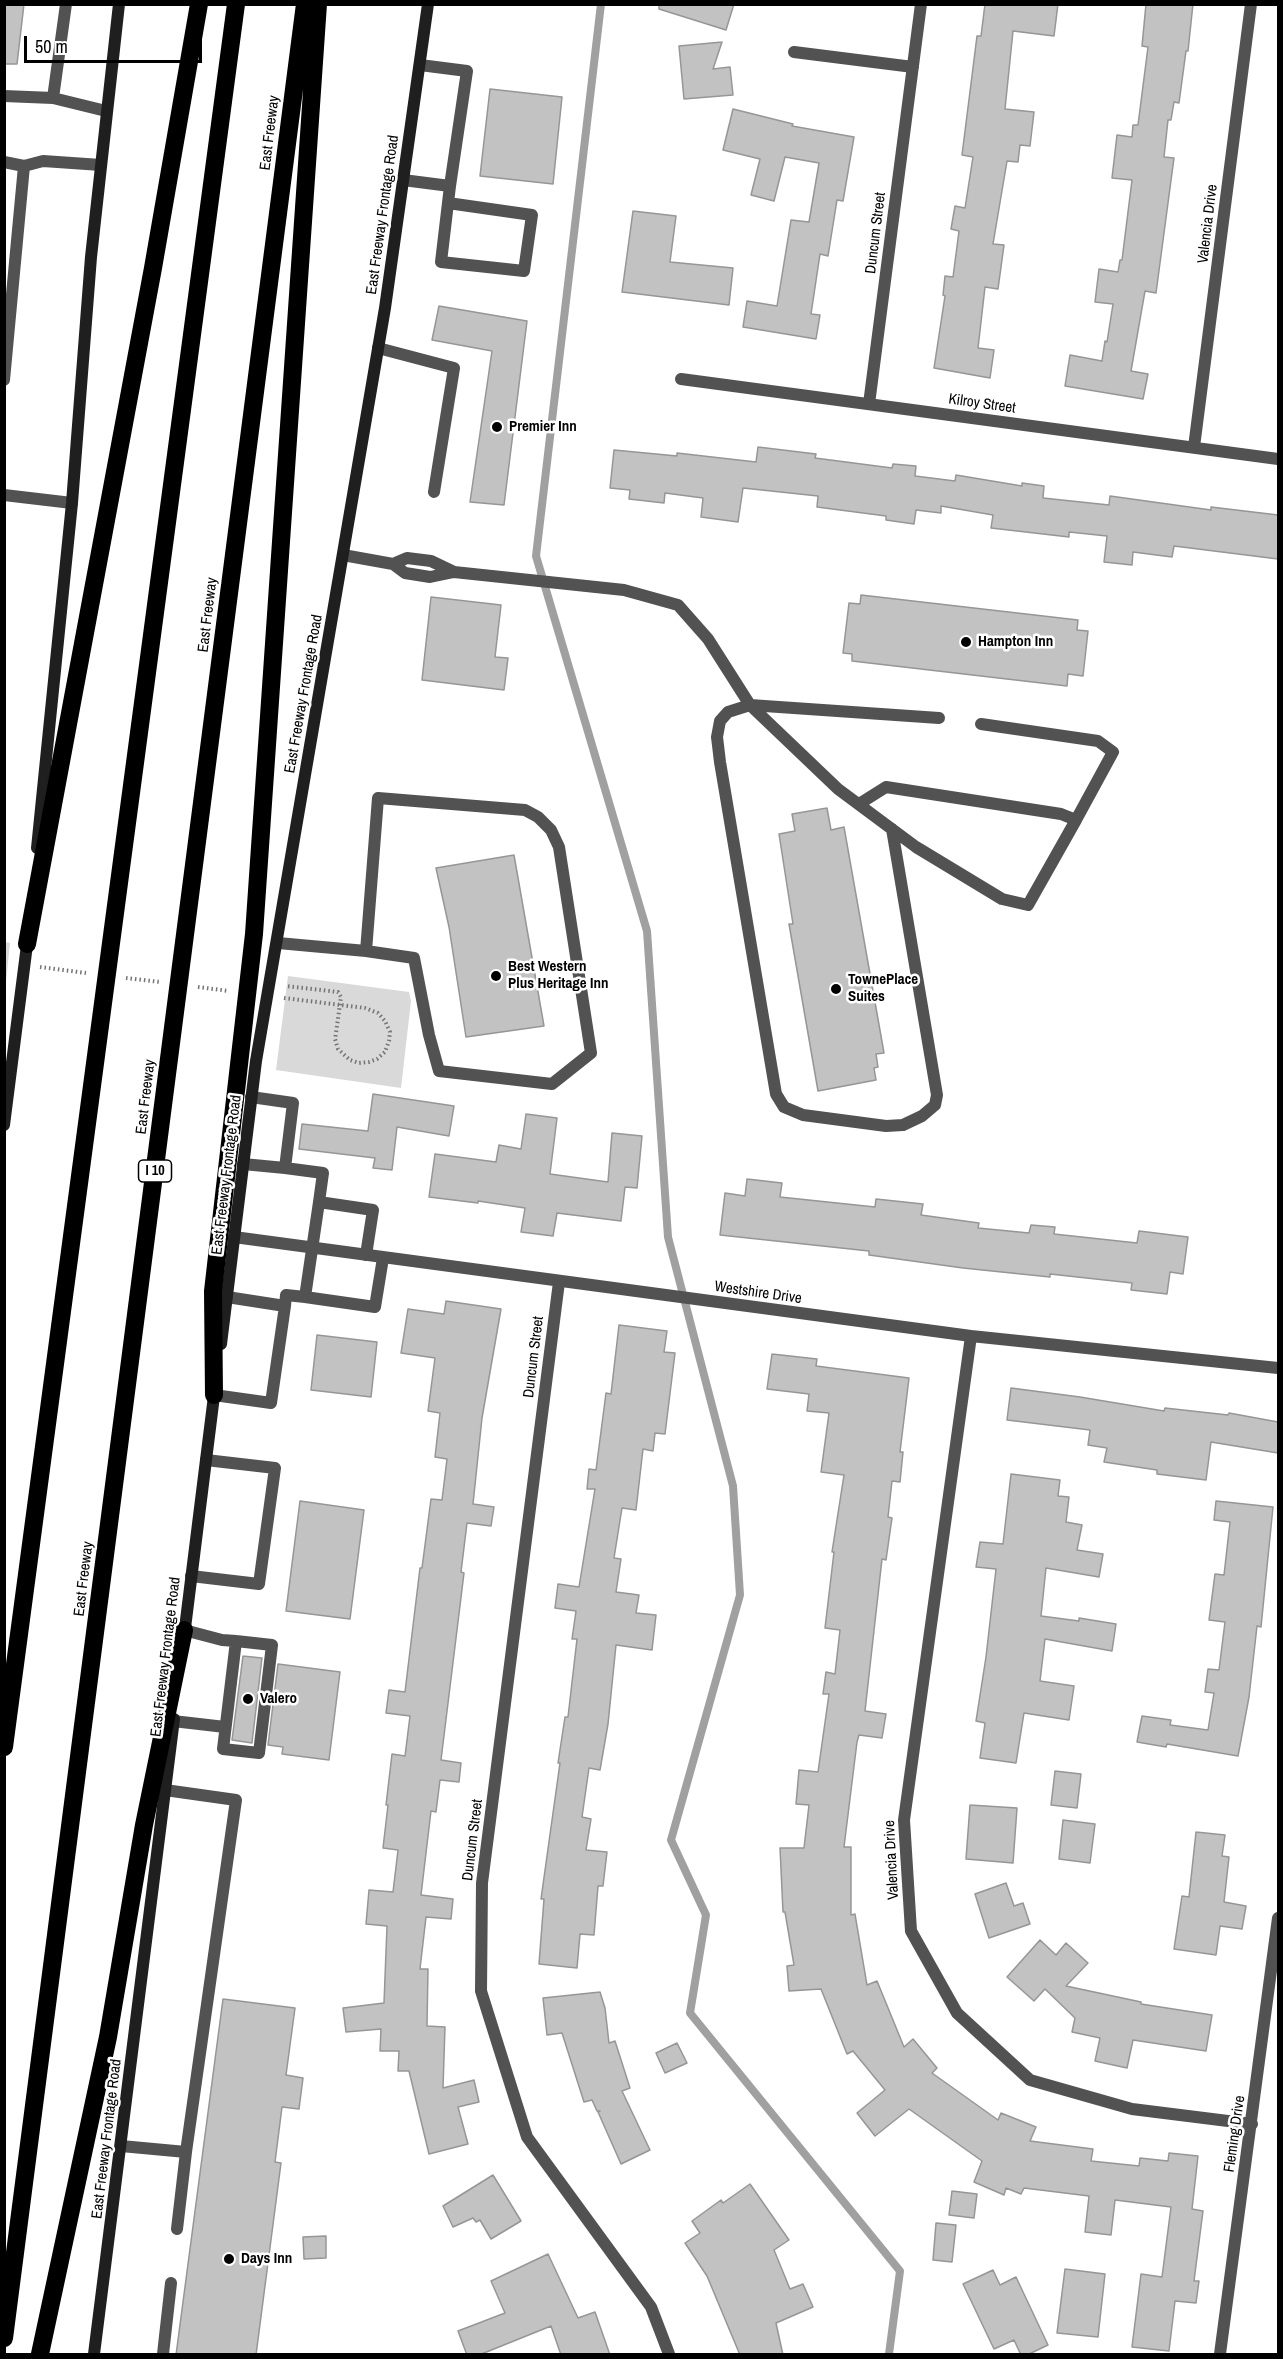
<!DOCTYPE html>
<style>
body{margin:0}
#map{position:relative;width:1283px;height:2359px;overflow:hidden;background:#fff;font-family:"Archivo Narrow",sans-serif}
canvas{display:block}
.frame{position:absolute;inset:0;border:6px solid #000;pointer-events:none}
.scale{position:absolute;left:24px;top:36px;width:178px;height:27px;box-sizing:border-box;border:3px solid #000;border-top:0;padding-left:8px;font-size:18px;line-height:21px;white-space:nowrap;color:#000;-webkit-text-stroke:4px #fff;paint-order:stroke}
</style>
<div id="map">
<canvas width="1283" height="2359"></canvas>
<div class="frame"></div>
<div class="scale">50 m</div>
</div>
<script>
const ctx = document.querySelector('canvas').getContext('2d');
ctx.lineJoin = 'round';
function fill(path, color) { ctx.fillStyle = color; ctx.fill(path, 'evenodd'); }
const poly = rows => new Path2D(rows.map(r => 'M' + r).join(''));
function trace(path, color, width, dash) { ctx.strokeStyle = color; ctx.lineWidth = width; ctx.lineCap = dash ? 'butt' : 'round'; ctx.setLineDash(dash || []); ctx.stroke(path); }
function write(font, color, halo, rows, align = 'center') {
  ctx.font = font + ' "Archivo Narrow",sans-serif'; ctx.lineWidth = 5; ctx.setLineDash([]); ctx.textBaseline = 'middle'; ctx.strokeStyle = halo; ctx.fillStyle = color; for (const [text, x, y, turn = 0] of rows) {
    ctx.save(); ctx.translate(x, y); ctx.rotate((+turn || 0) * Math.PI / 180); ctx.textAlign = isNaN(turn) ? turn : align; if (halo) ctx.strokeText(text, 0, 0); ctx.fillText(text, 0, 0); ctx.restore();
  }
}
const green = poly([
 [5,942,10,943,5,991,4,942],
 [288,976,409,992,411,1001,401,1088,276,1070]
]);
const stream = poly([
 [601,4,536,556,647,931,668,1237,733,1486,740,1595,671,1840,706,1915,690,2013,900,2271,889,2354]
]);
const building = poly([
 [4,4,24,4,17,64,4,64,4,4],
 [659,4,734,4,726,30,659,9,659,4],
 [985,4,1058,4,1054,36,1013,31,1005,109,1034,112,1030,146,1020,145,1018,162,1007,161,993,244,1004,245,998,289,985,287,978,348,994,350,990,378,934,368,945,296,943,295,945,276,953,277,959,231,951,229,955,206,965,208,973,157,962,155,977,36,981,36,985,4],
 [1146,4,1193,4,1188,51,1186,51,1179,103,1174,102,1171,120,1168,120,1164,157,1174,158,1156,293,1145,291,1131,371,1148,374,1143,399,1065,386,1070,355,1102,361,1105,341,1107,342,1113,304,1095,302,1099,269,1118,272,1120,260,1122,260,1132,180,1112,178,1117,135,1132,137,1133,125,1138,125,1148,47,1142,46,1146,4],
 [722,42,713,69,730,67,733,95,684,99,679,46,722,42],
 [490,89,562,97,553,184,480,176,490,89],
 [733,109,793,124,792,126,854,137,843,201,837,200,828,256,820,254,811,314,820,315,816,339,743,327,747,301,777,306,791,220,809,222,819,163,785,157,774,201,751,195,760,159,723,150,733,109],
 [633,211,676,216,670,262,733,268,729,305,622,292,633,211],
 [439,306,527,321,504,505,470,502,492,351,432,340,439,306],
 [758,447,816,454,815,458,892,468,893,464,916,466,915,476,955,481,956,475,1022,486,1022,483,1044,486,1043,498,1109,505,1110,496,1211,510,1211,507,1278,515,1278,559,1174,546,1172,557,1133,552,1132,565,1104,562,1107,536,1069,532,1069,537,991,528,993,515,941,506,941,513,916,510,914,524,886,520,886,516,817,507,818,496,743,488,738,522,701,517,703,498,665,493,664,503,629,499,630,490,610,488,614,450,677,456,677,453,756,462,758,447],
 [861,595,1078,620,1077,630,1088,631,1083,676,1068,674,1067,686,852,661,852,654,843,653,849,603,860,604,861,595],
 [431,597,501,605,495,657,508,658,504,690,422,680,431,597],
 [827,808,831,830,844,827,884,1053,876,1054,878,1067,874,1068,876,1080,818,1091,789,924,793,924,779,834,795,831,792,814,827,808],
 [514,855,544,1026,466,1037,449,927,436,868,514,855],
 [373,1094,454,1106,449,1136,397,1127,392,1170,373,1168,375,1158,299,1149,302,1124,368,1131,373,1094],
 [526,1114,557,1118,550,1174,608,1182,612,1133,642,1136,637,1188,625,1187,621,1221,557,1213,553,1236,521,1232,525,1208,478,1201,478,1203,429,1197,435,1154,496,1162,499,1145,521,1149,526,1114],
 [747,1179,782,1183,780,1197,875,1207,876,1199,923,1204,921,1215,979,1223,978,1228,1029,1233,1031,1225,1055,1227,1054,1234,1137,1243,1139,1231,1188,1237,1183,1274,1170,1272,1167,1294,1131,1290,1132,1283,1050,1274,1050,1277,963,1268,869,1255,869,1251,720,1235,725,1193,745,1196,747,1179],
 [446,1301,501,1309,482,1418,473,1504,494,1507,491,1526,467,1523,461,1572,464,1573,441,1760,461,1763,459,1782,440,1780,436,1812,431,1811,421,1895,453,1899,451,1919,426,1917,420,1969,428,1969,427,2026,445,2027,443,2088,474,2080,479,2102,458,2107,468,2144,429,2154,409,2071,398,2071,399,2051,380,2051,381,2029,346,2032,343,2008,384,2003,387,1926,366,1924,369,1890,393,1892,398,1850,383,1848,388,1805,386,1805,392,1754,405,1756,410,1716,386,1713,389,1690,405,1692,420,1568,422,1568,431,1499,442,1500,447,1459,435,1457,440,1413,428,1411,435,1358,401,1353,408,1309,444,1314,446,1301],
 [619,1325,667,1331,664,1352,675,1353,665,1434,655,1433,653,1451,643,1449,636,1510,622,1508,614,1558,621,1559,616,1592,639,1595,636,1613,656,1615,652,1650,616,1645,608,1724,600,1770,589,1768,582,1817,591,1819,586,1850,607,1852,603,1886,598,1886,594,1935,580,1934,577,1968,539,1964,544,1899,541,1899,560,1763,558,1763,565,1717,568,1717,577,1639,572,1639,576,1611,555,1608,558,1584,579,1587,595,1489,587,1489,589,1469,596,1470,606,1393,611,1394,619,1325],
 [317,1335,377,1342,371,1397,311,1390,317,1335],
 [772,1354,817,1359,816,1366,909,1378,900,1452,903,1452,900,1482,892,1481,888,1517,892,1518,886,1560,882,1559,865,1711,886,1714,882,1738,859,1735,857,1742,844,1847,851,1847,851,1915,855,1914,867,1985,877,1981,904,2047,913,2039,937,2068,932,2073,998,2120,1001,2113,1036,2127,1030,2141,1093,2149,1091,2161,1139,2166,1140,2158,1168,2161,1169,2153,1198,2156,1192,2209,1203,2211,1194,2281,1199,2281,1196,2303,1175,2301,1169,2351,1132,2347,1141,2274,1162,2277,1171,2207,1115,2200,1111,2235,1085,2232,1089,2196,1024,2188,1021,2194,1006,2188,1004,2195,974,2182,982,2161,909,2109,875,2136,857,2113,885,2090,853,2051,847,2054,821,1989,789,1991,787,1966,794,1965,785,1912,783,1912,780,1848,804,1848,809,1805,796,1804,799,1770,818,1772,829,1694,823,1694,826,1672,835,1674,840,1630,825,1628,834,1552,832,1552,844,1475,821,1472,829,1413,807,1411,809,1394,767,1389,772,1354],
 [1011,1388,1080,1397,1164,1411,1165,1408,1228,1415,1229,1413,1278,1422,1278,1453,1211,1442,1206,1480,1157,1474,1157,1470,1104,1462,1107,1448,1088,1445,1090,1430,1007,1420,1011,1388],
 [1011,1474,1060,1480,1058,1496,1069,1497,1066,1522,1082,1525,1077,1550,1103,1554,1099,1577,1046,1568,1041,1616,1079,1621,1079,1618,1116,1624,1112,1651,1045,1639,1040,1681,1074,1686,1069,1720,1024,1713,1016,1763,980,1758,985,1723,976,1721,986,1657,996,1569,976,1567,980,1542,1003,1544,1011,1474],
 [300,1501,364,1510,350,1619,286,1611,300,1501],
 [1216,1501,1273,1507,1261,1627,1257,1626,1249,1697,1238,1756,1167,1744,1166,1747,1137,1742,1142,1716,1171,1720,1170,1725,1208,1730,1214,1693,1205,1692,1208,1669,1219,1670,1225,1622,1209,1620,1215,1574,1224,1575,1230,1522,1214,1520,1216,1501],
 [243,1656,262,1658,252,1743,232,1740,243,1656],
 [278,1664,340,1672,329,1760,282,1754,283,1747,268,1745,278,1664],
 [1055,1771,1081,1774,1077,1808,1051,1805,1055,1771],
 [970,1805,1017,1808,1013,1863,966,1859,970,1805],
 [1063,1820,1095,1824,1090,1863,1059,1859,1063,1820],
 [1196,1832,1225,1835,1222,1856,1229,1857,1224,1902,1246,1906,1242,1929,1220,1926,1216,1955,1174,1949,1182,1896,1189,1897,1196,1832],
 [1006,1883,1014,1906,1023,1903,1030,1924,989,1938,975,1894,1006,1883],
 [1040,1940,1056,1955,1066,1943,1088,1963,1066,1986,1141,2002,1141,2004,1212,2015,1206,2051,1133,2040,1127,2068,1095,2061,1100,2038,1072,2032,1075,2018,1045,1989,1034,2001,1007,1977,1040,1940],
 [600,1992,605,2008,609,2043,615,2041,630,2088,622,2091,650,2150,621,2164,598,2112,600,2111,597,2111,592,2100,584,2102,562,2033,547,2035,543,1998,600,1992],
 [223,1999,295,2008,286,2075,303,2078,299,2109,282,2107,275,2162,281,2163,256,2355,176,2355,223,1999],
 [677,2043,687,2063,665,2073,656,2053,677,2043],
 [493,2175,521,2221,491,2239,480,2220,476,2222,473,2218,453,2227,443,2206,493,2175],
 [750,2184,789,2240,774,2250,790,2289,803,2284,813,2307,776,2323,783,2355,740,2355,707,2276,685,2243,700,2233,692,2221,721,2200,723,2203,750,2184],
 [952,2191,977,2194,974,2218,949,2215,952,2191],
 [936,2223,956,2225,952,2262,933,2260,936,2223],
 [326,2236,326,2258,304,2259,303,2237,326,2236],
 [548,2254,578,2318,595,2312,610,2355,561,2355,551,2326,479,2355,467,2355,458,2331,505,2313,491,2281,548,2254],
 [1065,2269,1105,2274,1098,2337,1057,2333,1065,2269],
 [993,2270,1000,2285,1016,2277,1048,2345,1027,2355,1021,2355,1014,2340,994,2349,963,2284,993,2270]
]);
const path = poly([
 [40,967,86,973],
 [126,978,160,982],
 [198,987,229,991],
 [284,998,365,1008,378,1013,385,1021,390,1032,389,1041,385,1052,377,1059,369,1062,359,1063,350,1060,338,1049,335,1039,336,1033,341,997,338,992,286,986]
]);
const service = poly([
 [4,96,53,98,106,111],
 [53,98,66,4],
 [4,162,24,166,43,161,101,165],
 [403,180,450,186,467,71,420,65],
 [448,203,532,215,524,271,441,262,450,186],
 [378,348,454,368,434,492],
 [4,380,24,166],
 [343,555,393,564],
 [454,572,431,561,407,558,393,564,405,573,430,577,454,572,624,590,678,605,708,639,750,705,838,789,916,847,1002,899,1028,905,1076,820,1061,814,886,787,859,804],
 [981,724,1098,741,1113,752,1076,820],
 [892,829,937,1095,935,1105,922,1116,903,1125,886,1126,803,1115,784,1107,776,1094,720,762,717,737,720,721,728,712,750,705,939,718],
 [278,943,366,951,378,798,525,810,538,817,551,830,559,847,591,1053,552,1084,439,1071,429,1035,414,958,366,951],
 [243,1164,285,1168,293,1103,251,1097],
 [285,1168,323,1173,319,1202],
 [305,1297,375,1307,383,1258],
 [285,1306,286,1295,305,1297,319,1202,373,1210,366,1255],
 [214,1395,271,1403,285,1306,227,1297],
 [191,1576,259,1584,275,1468,206,1460],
 [184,1630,222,1640,236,1641,272,1645,259,1753,223,1749,236,1641],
 [173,1721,225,1727],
 [165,1790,236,1800,186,2152],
 [121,2146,186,2152,177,2229],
 [163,2354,171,2283]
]);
const minor = poly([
 [794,52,913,67],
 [681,379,1278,459],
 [869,404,921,4],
 [1194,447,1251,4],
 [4,495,72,503],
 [234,1237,971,1336,1278,1368],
 [559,1282,482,1883,481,1991,527,2137,651,2307,669,2354],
 [971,1336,904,1820,911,1931,957,2013,1030,2080,1132,2109,1252,2124],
 [1220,2354,1278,1918]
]);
const secondary = poly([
 [37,848,72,503,91,257,119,4],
 [4,1125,28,937],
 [221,1344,256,1061,385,308,428,4],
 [184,1636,215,1388],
 [94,2354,174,1719]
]);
const motorway = poly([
 [27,944,153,268,199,4],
 [214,1395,213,1291,254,934,318,4],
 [4,1747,236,4],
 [4,2338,305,4],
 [40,2354,108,2037,144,1825,184,1630]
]);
const markers = [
 [497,427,6,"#000"],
 [966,642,6,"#000"],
 [496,976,6,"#000"],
 [836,989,6,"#000"],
 [248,1699,6,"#000"],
 [229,2259,6,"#000"]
];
const shields = [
 [155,1171,33]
];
const shieldNames = [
 ["I 10",155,1171]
];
const streetNames = [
 ["East Freeway",270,133,-83],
 ["East Freeway Frontage Road",383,215,-82],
 ["Valencia Drive",1208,224,-83],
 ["Duncum Street",876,233,-83],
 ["Kilroy Street",982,404,8],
 ["East Freeway",208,615,-83],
 ["East Freeway Frontage Road",304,694,-80],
 ["East Freeway",146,1097,-83],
 ["East Freeway Frontage Road",227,1175,-83],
 ["Westshire Drive",758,1293,8],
 ["Duncum Street",534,1357,-83],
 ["East Freeway",84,1579,-83],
 ["East Freeway Frontage Road",166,1657,-83],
 ["Duncum Street",473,1840,-83],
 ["Valencia Drive",892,1860,-93],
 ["Fleming Drive",1235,2134,-82],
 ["East Freeway Frontage Road",107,2139,-83]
];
const poiNames = [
 ["Premier Inn",509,427],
 ["Hampton Inn",978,642],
 ["Best Western",508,967],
 ["Plus Heritage Inn",508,984],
 ["TownePlace",848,980],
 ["Suites",848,997],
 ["Valero",260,1699],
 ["Days Inn",241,2259]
];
fill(green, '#d9d9d9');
trace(stream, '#a0a0a0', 8);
fill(building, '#c2c2c2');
trace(building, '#969696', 1.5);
trace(path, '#747474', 4, [1.5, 3]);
trace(service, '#525252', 12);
trace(minor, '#525252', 12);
trace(secondary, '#1f1f1f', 12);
trace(motorway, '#000', 18);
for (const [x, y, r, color] of markers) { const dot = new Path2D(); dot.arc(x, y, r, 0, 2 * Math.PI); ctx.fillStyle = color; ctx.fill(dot); trace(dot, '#fff', 2); }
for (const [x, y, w] of shields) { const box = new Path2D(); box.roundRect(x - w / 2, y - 11, w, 22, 4.5); ctx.fillStyle = '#fff'; ctx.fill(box); trace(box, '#000', 1.5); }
write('bold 14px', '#000', null, shieldNames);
write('15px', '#000', '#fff', streetNames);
write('bold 15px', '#000', '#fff', poiNames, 'left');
</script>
